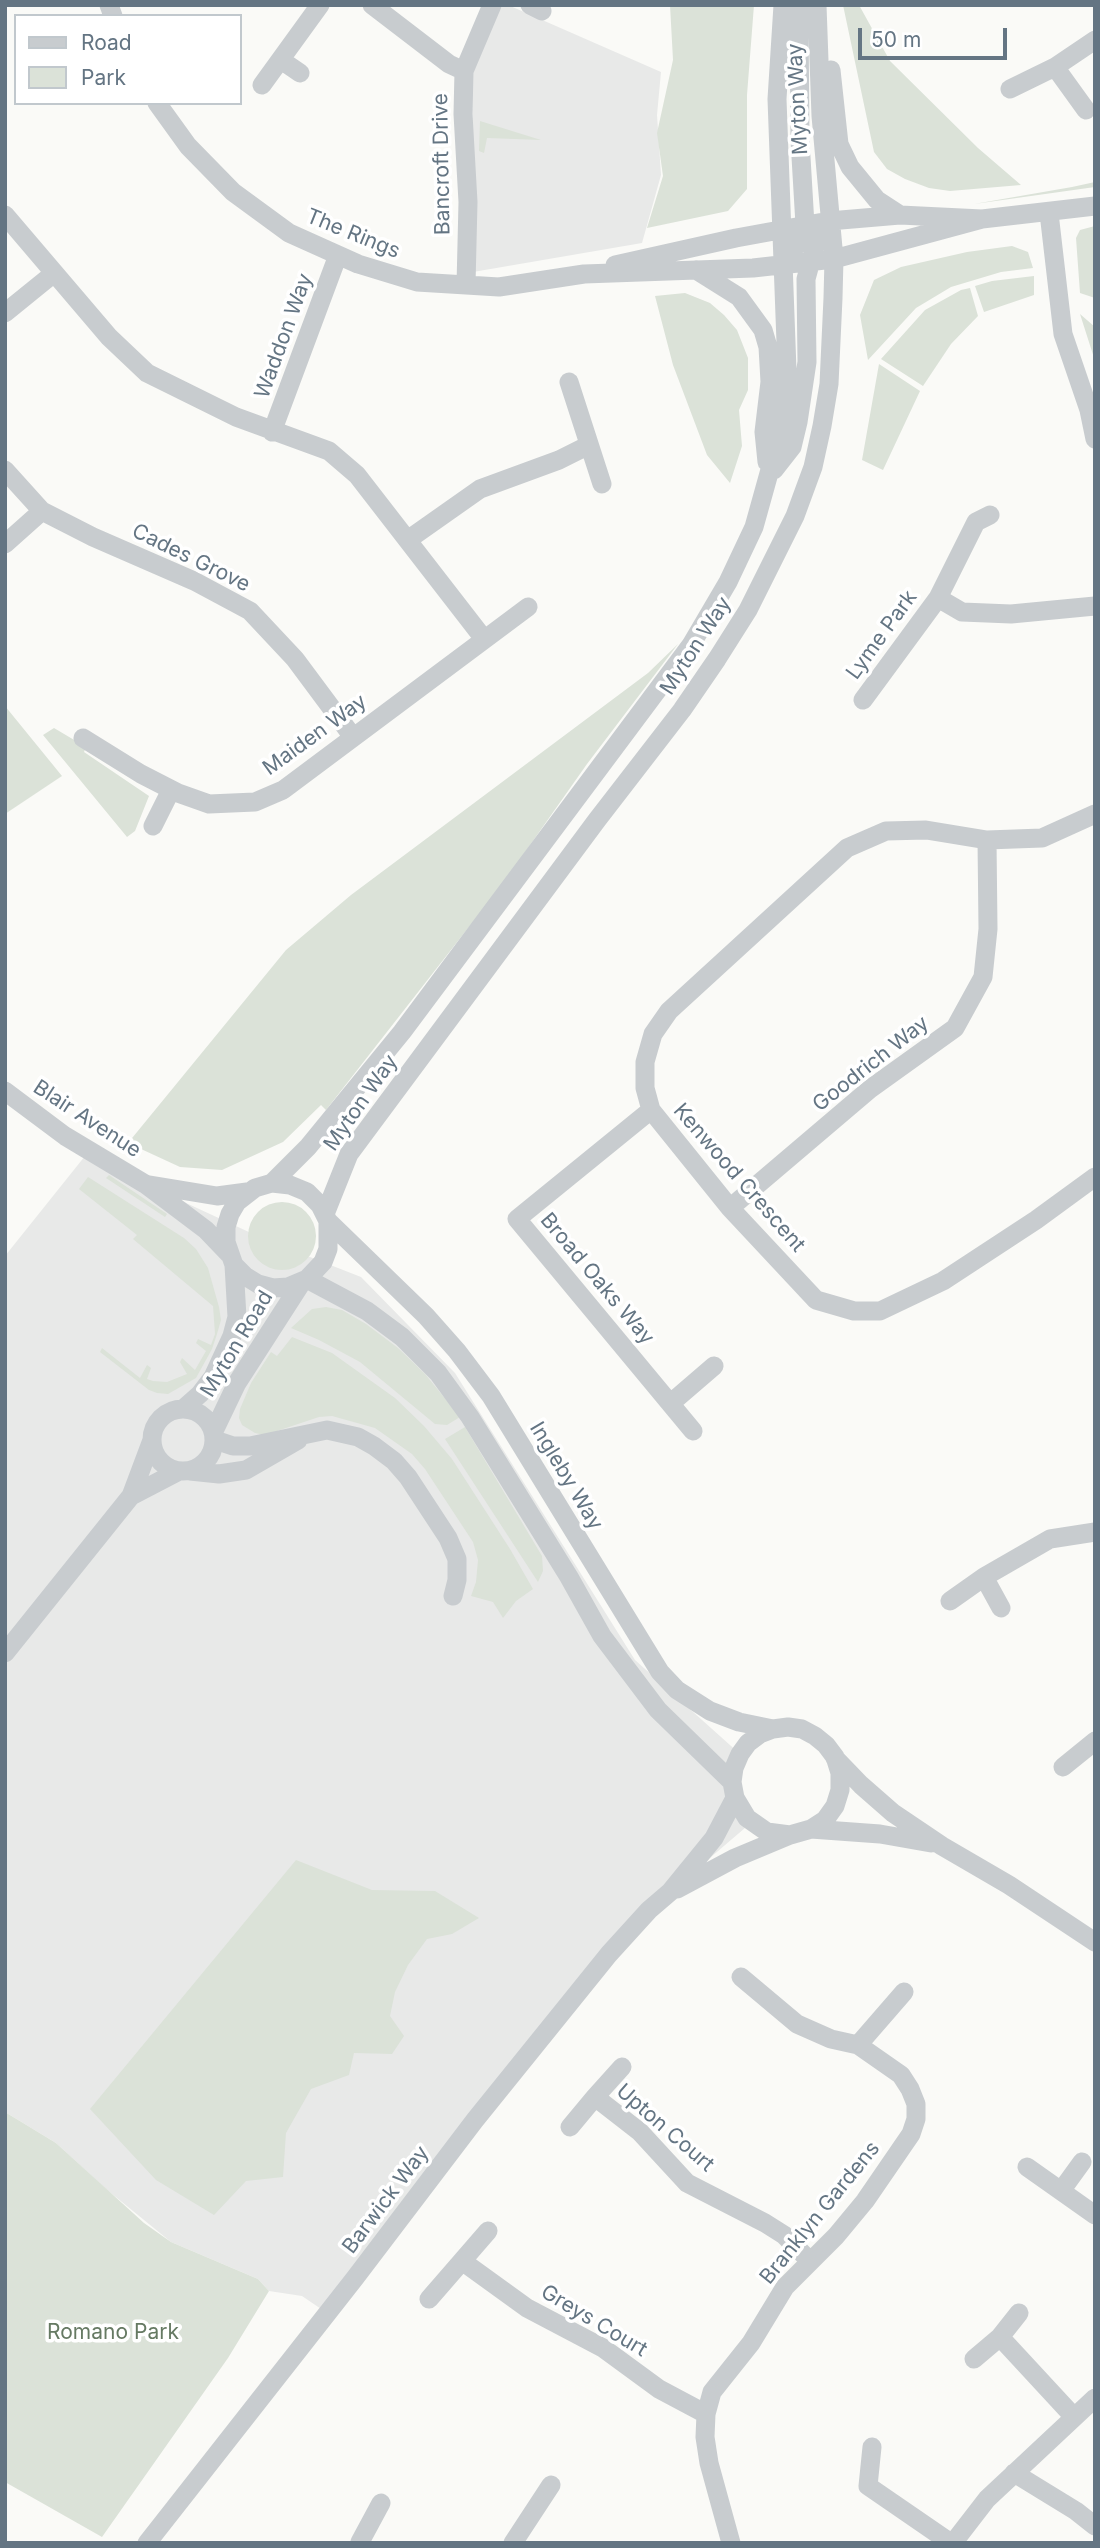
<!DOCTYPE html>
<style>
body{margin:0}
#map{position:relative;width:1100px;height:2548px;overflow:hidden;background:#fafaf7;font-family:Inter,sans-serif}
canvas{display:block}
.frame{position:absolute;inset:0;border:7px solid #647583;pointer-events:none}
.legend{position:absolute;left:14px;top:14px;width:228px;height:91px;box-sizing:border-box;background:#fff;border:2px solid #c1c8cd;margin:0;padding:9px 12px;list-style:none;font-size:21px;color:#647583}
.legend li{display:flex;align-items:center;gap:14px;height:35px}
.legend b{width:35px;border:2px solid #c1c8cd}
.scale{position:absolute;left:858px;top:28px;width:149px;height:32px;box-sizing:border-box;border:4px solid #647583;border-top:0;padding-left:9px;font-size:21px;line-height:24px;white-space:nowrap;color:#647583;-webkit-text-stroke:5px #fff;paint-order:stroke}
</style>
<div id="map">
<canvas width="1100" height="2548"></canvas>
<div class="frame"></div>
<ul class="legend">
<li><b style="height:9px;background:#c8cccf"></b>Road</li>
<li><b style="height:19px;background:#dbe2d8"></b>Park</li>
</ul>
<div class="scale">50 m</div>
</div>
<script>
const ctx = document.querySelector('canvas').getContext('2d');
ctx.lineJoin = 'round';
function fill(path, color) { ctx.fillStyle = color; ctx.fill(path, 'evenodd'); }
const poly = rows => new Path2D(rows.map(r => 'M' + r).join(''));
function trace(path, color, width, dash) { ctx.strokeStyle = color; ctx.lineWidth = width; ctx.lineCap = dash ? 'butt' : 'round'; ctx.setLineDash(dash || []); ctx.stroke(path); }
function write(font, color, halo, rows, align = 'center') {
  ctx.font = font + ' Inter,sans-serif'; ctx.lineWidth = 7; ctx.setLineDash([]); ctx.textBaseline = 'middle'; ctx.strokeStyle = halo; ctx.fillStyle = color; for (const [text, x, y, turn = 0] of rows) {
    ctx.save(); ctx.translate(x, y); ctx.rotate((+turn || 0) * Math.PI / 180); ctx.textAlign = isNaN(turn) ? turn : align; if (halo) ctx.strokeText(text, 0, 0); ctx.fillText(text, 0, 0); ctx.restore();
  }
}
const built = poly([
 [501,5,508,5,661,72,657,115,661,175,642,243,473,272,472,68],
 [89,1151,145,1184,264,1239,361,1277,455,1373,635,1660,740,1754,734,1768,752,1822,649,1910,327,2313,302,2296,269,2291,258,2279,171,2242,106,2189,56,2143,5,2112,5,1256]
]);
const green = poly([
 [670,5,754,5,747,95,747,189,728,211,647,228,663,176,657,133,673,60],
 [843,5,859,5,890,61,978,148,1021,185,950,191,929,188,905,179,887,169,874,152],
 [480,121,541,140,487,138,484,153,479,151],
 [1095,182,1095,187,974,204,1072,187],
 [1095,226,1095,298,1080,293,1076,238,1080,230],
 [1012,246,1028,252,1033,268,1001,272,951,287,916,308,868,360,860,315,874,280,901,267,967,252],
 [1034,276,1034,295,984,312,975,286,992,281],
 [970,288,978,316,951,344,923,386,881,359,925,310,961,290],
 [685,293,710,303,724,315,737,330,748,358,748,390,739,410,742,446,730,483,707,455,673,365,655,296],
 [1080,314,1095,327,1095,361],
 [879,364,920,391,883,470,862,460],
 [678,644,587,764,504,882,326,1110,321,1105,283,1142,222,1170,180,1167,128,1143,286,950,351,895,648,673],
 [5,706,62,776,5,814],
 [54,728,86,747,84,752,149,796,135,831,127,837,43,735],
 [109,1175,167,1214,165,1217,106,1178],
 [88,1177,184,1238,196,1249,208,1268,219,1307,221,1320,217,1334,212,1349,196,1378,168,1394,157,1393,149,1390,100,1352,102,1348,140,1378,147,1365,151,1368,147,1379,153,1381,167,1382,187,1374,180,1362,182,1358,195,1370,206,1351,196,1343,198,1339,211,1345,215,1334,213,1306,133,1239,137,1235,79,1189],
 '248 1236a34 34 0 1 1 68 0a34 34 0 1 1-68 0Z',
 [326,1307,342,1310,366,1324,398,1348,425,1374,460,1417,447,1425,435,1424,360,1362,319,1340,291,1328,312,1309],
 [292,1337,332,1353,395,1398,424,1426,452,1459,510,1549,533,1589,516,1601,503,1618,493,1602,471,1596,476,1582,478,1560,473,1542,425,1469,412,1454,375,1428,332,1416,319,1417,265,1435,255,1433,242,1425,239,1418,240,1409,251,1383,271,1352,277,1356],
 [465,1427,542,1556,543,1571,538,1582,445,1439],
 [296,1860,372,1890,435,1891,479,1918,452,1934,427,1939,408,1965,395,1992,390,2016,404,2036,392,2054,354,2053,349,2075,311,2089,286,2133,283,2177,246,2181,214,2215,156,2180,90,2109],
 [5,2112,56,2143,144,2223,171,2242,258,2279,269,2291,228,2358,102,2537,5,2482]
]);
const minor = poly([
 [109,5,113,16],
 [372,5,449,64,464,71],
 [530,5,542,11],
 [281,60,300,73],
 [1055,67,1086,110],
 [831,70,839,144,850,167,877,200,900,215],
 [262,85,320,5],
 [1010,89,1055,67,1095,40],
 [157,103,188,146,233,192,289,233,358,264,417,282,499,287,584,274,753,268,834,259,982,219],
 [1049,213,1063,334,1089,410,1095,439],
 [5,215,109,337,147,373,236,417,329,451,357,475,484,639],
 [615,265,736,238,829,221,900,215,982,219,1095,206],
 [781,265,796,246,805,225,800,140,799,16,802,5],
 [696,270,739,297,763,330,768,347,770,382,764,432,767,462],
 [466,285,468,202,463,114,464,71,492,5],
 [5,313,53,274],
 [569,382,602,484],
 [272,432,338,255],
 [5,470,42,511,93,537,194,581,250,611,295,659,353,737],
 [774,470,792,447,798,422,807,362,806,279,816,242,829,221],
 [409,539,480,489,559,460,589,445],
 [5,544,42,511],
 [938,598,962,612,1011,614,1095,606],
 [863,700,938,598,976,522,990,515],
 [83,738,141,774,178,793,209,804,255,802,283,790,528,607],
 [1095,814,1042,838,987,840,926,830,886,831,847,848,669,1011,653,1034,645,1062,645,1088,651,1110,730,1208,816,1300,854,1311,880,1311,943,1281,1036,1220,1095,1177],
 [153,826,171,790],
 [5,1091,65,1136,145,1184,206,1230,229,1254],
 [651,1110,517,1219,693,1431],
 [272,1183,308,1147,402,1032,691,645,728,582,754,527,776,448,787,370,777,99,783,5],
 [150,1185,217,1196,247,1192],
 [730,1208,870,1089,955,1028,983,977,988,929,987,840],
 [325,1214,349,1154,597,820,682,710,717,659,748,610,795,516,813,467,822,426,829,384,833,298,834,259,821,116,817,5],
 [328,1221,426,1316,457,1351,491,1396,660,1672,677,1690,710,1711,739,1722,773,1729],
 [307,1279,367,1311,402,1337,438,1373,470,1417,569,1577,602,1636,658,1710,732,1782],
 [671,1403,714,1366],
 '152 1440a31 31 0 1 1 62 0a31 31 0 1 1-62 0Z',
 [183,1409,200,1394,213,1377,232,1336,237,1317,234,1265,226,1242,226,1227,230,1214,237,1202,255,1188,272,1183,290,1185,307,1192,320,1205,328,1221,328,1249,323,1262,307,1279,288,1287,273,1288,258,1284,245,1276,234,1265],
 [214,1431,237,1383,302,1282],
 [215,1440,233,1446,250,1446,327,1430,358,1437,374,1446,394,1461,408,1477,448,1538,457,1559,457,1580,453,1596],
 [190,1471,219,1474,246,1470,298,1440],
 [131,1496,179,1471],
 [984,1577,1001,1608],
 [950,1601,984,1577,1050,1539,1095,1532],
 [5,1653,131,1496,152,1440],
 [835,1758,861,1785,893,1813,942,1846,1009,1885,1095,1942],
 [1063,1767,1095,1741],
 [811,1829,880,1834,931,1843],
 [677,1889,735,1858,790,1835,811,1829,825,1820,835,1806,840,1790,840,1773,835,1757,826,1745,815,1736,802,1729,788,1727,773,1729,760,1734,748,1743,740,1754,734,1768,732,1782,735,1798,747,1818,767,1832,790,1835],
 [741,1977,797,2024,831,2039,858,2045],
 [595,2097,622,2067],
 [570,2127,595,2097,640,2132,687,2183,765,2223,784,2235,810,2261],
 [1027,2167,1095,2215],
 [1061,2191,1082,2162],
 [462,2261,488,2231],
 [429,2299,462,2261,527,2308,603,2348,659,2389,706,2414],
 [1000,2337,1074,2417],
 [974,2359,1000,2337,1019,2313],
 [872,2447,868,2486,951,2543],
 [1014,2473,1076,2511,1095,2526],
 [360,2542,381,2503],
 [147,2543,355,2278,475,2120,609,1954,649,1910,670,1892,714,1838,735,1798],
 [513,2543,551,2485],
 [731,2543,709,2463,705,2437,706,2414,712,2392,751,2343,785,2287,836,2236,865,2201,911,2134,916,2119,916,2104,910,2089,901,2075,858,2045,904,1992],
 [953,2543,987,2499,1095,2398]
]);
const streetNames = [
 ["Myton Way",798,99,-93],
 ["Bancroft Drive",442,164,-91],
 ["The Rings",353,234,22],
 ["Waddon Way",284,336,-70],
 ["Cades Grove",191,558,26],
 ["Lyme Park",882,635,-54],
 ["Myton Way",696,646,-57],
 ["Maiden Way",315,735,-36],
 ["Goodrich Way",871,1064,-38],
 ["Myton Way",361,1103,-55],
 ["Blair Avenue",87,1119,33],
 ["Kenwood Crescent",739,1178,49],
 ["Broad Oaks Way",597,1279,50],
 ["Myton Road",237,1344,-59],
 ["Ingleby Way",566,1476,59],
 ["Upton Court",665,2128,41],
 ["Barwick Way",386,2200,-53],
 ["Branklyn Gardens",820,2213,-51],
 ["Greys Court",594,2321,31]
];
const parkNames = [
 ["Romano Park",113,2333]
];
fill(built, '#e8e9e8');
fill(green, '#dbe2d8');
trace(minor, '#c8cccf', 19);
write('21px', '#647583', '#fff', streetNames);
write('21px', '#667a63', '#fff', parkNames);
</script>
